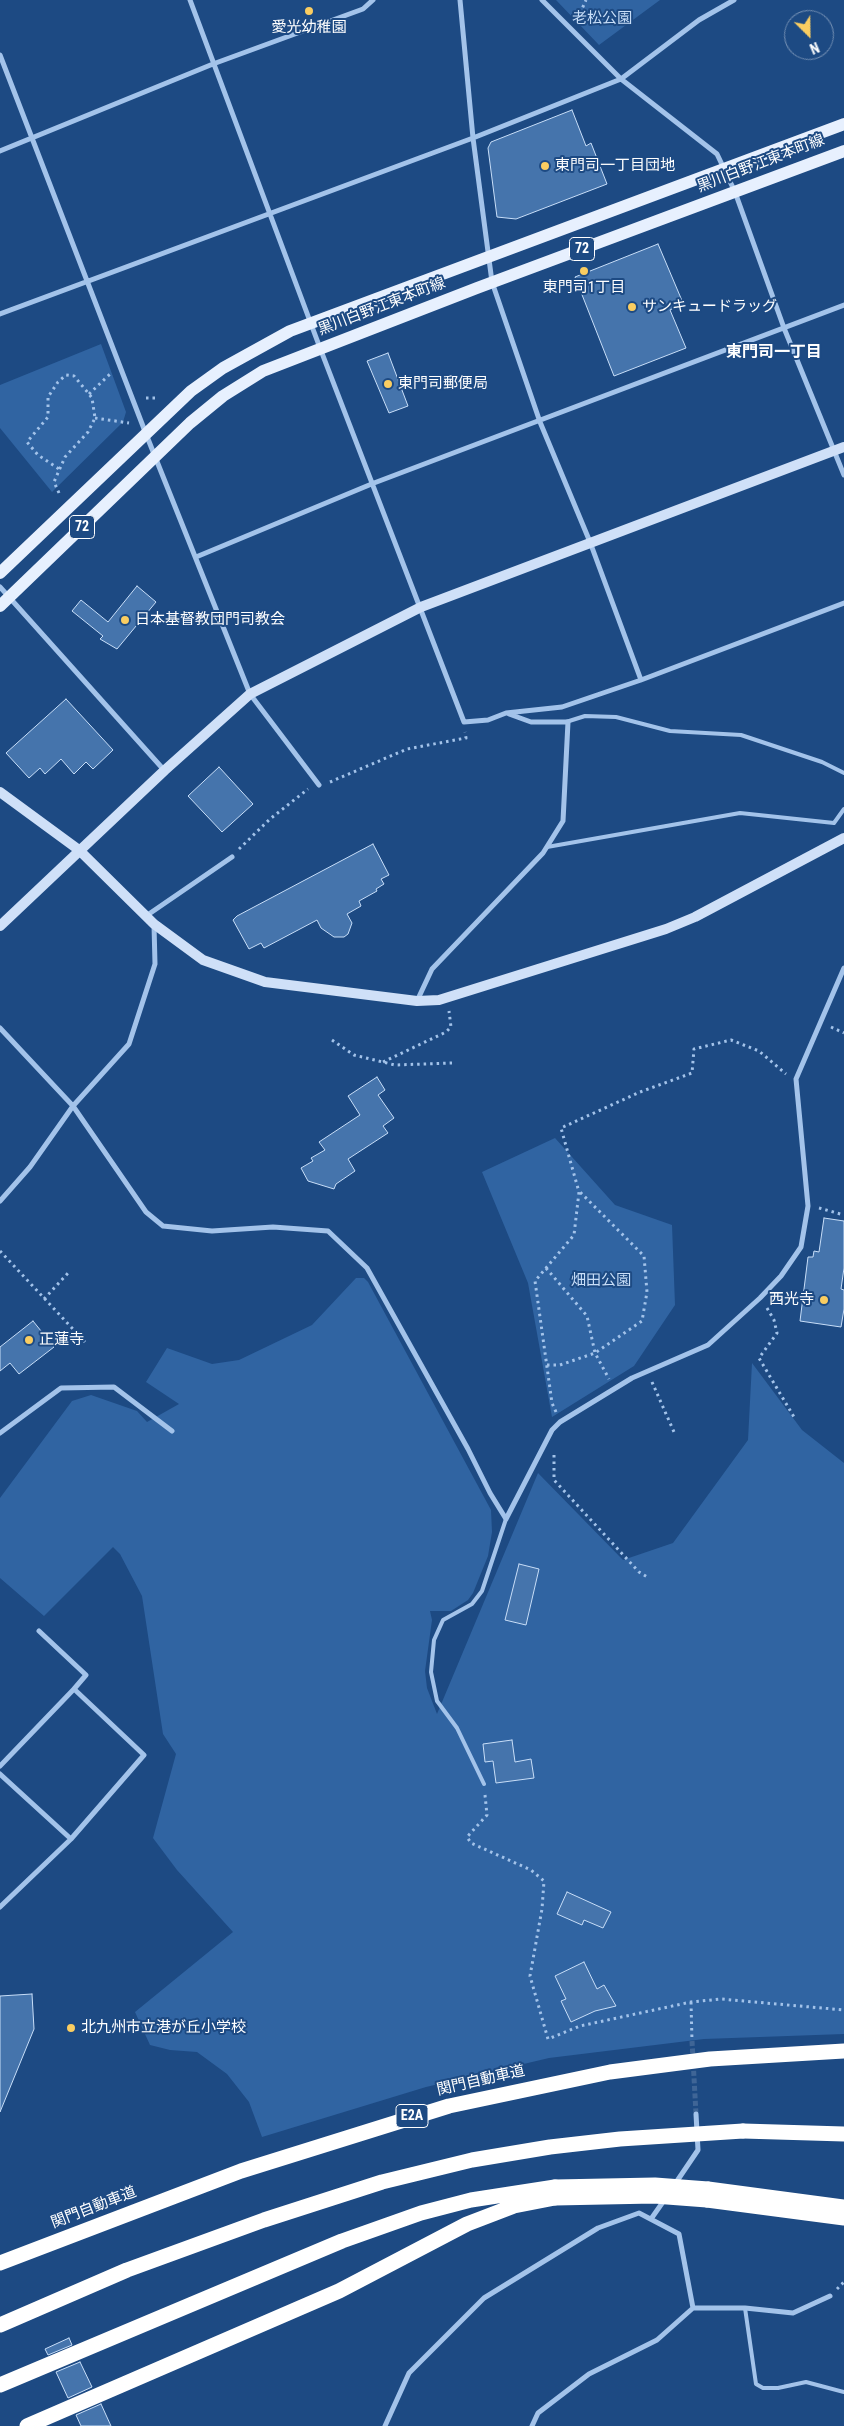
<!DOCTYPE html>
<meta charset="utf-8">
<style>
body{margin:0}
#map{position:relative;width:844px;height:2426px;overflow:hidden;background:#1d4a83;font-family:"Roboto Condensed",sans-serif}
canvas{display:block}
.north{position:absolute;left:784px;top:10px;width:50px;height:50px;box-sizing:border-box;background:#1d4a83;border:1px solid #7792b5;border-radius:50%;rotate:157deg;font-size:14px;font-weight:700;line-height:20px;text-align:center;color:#fff}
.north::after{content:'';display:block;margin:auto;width:18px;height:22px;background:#facd61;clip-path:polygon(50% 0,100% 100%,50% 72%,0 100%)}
</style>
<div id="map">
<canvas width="844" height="2426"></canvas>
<div class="north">N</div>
</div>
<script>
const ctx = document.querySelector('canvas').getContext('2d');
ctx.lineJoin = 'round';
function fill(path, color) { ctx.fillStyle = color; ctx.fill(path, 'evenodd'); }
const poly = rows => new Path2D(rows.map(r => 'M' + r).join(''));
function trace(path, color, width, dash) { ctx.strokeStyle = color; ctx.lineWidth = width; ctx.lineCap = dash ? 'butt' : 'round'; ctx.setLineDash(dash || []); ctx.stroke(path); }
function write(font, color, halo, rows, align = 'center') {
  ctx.font = font + ' "Roboto Condensed","Noto Sans JP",sans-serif'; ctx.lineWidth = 4; ctx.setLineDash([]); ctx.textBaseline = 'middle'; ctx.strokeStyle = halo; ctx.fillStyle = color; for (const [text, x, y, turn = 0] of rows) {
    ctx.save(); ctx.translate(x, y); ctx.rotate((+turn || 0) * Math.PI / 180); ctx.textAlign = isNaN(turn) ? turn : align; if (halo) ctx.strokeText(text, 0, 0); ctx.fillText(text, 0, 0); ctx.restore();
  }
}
const green = poly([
 [556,0,660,0,599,45],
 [101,344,126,412,123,422,52,492,0,428,0,385],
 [555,1138,615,1205,672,1225,675,1305,634,1366,552,1417,528,1283,482,1172],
 [356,1278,364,1278,368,1282,491,1510,492,1532,488,1556,473,1593,468,1600,451,1611,430,1611,432,1620,425,1671,427,1688,437,1714,538,1473,623,1560,673,1543,748,1440,752,1363,802,1430,844,1463,844,2034,704,2039,549,2058,426,2087,262,2137,249,2102,227,2074,197,2052,170,2050,150,2045,135,2012,233,1932,177,1870,153,1838,176,1754,163,1734,142,1596,120,1554,113,1547,44,1616,0,1578,0,1498,72,1401,91,1395,137,1411,147,1422,179,1404,146,1382,167,1348,212,1364,239,1360,312,1325]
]);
const building = poly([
 [572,110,586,146,591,143,607,184,516,219,497,217,488,148,491,142,572,110],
 [658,244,683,303,670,310,686,348,614,376,575,277,658,244],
 [388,353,408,406,389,413,367,361,388,353],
 [137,586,156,602,117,649,100,639,103,636,72,611,81,600,108,622,137,586],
 [66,699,113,750,93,769,86,762,74,774,61,759,45,774,40,768,29,778,6,753,66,699],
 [219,767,253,804,222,832,188,796,219,767],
 [373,844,389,875,381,879,384,884,376,889,377,891,359,901,361,906,347,914,352,923,348,934,344,937,334,937,321,928,317,920,264,948,261,943,249,949,233,920,237,916,373,844],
 [377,1077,385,1090,378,1095,394,1118,383,1126,388,1133,348,1159,355,1171,336,1184,334,1189,308,1181,301,1168,313,1161,311,1158,325,1150,319,1142,360,1115,348,1096,377,1077],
 [824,1218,844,1221,844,1268,841,1289,844,1290,844,1309,841,1327,800,1321,808,1257,813,1257,814,1251,819,1252,824,1218],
 [33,1321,54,1347,19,1374,10,1363,0,1371,0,1347,33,1321],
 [519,1564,539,1569,526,1625,505,1620,519,1564],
 [512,1740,515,1762,531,1759,534,1778,496,1783,493,1761,485,1762,483,1744,512,1740],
 [567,1892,611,1912,603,1928,584,1920,582,1925,557,1914,567,1892],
 [584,1962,597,1989,604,1985,616,2006,595,2011,571,2022,561,2001,566,1999,555,1976,584,1962],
 [32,1994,34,2029,0,2112,0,1996,32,1994],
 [69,2338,72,2345,48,2355,45,2349,69,2338],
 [80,2362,92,2387,68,2398,56,2372,80,2362],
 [101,2404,111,2426,81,2426,76,2415,101,2404]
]);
const streetTunnel = poly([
 [692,2041,696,2114]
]);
const path = poly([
 [574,17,582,9,586,0],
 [89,394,110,374],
 [146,398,155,398],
 [95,418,129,423],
 [59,493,54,482,65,457,88,432,95,418,92,398,89,394,74,376,66,375,58,382,48,397,48,417,27,442,38,455,59,469],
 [330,782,407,749,466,738,465,732],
 [239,849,270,819,308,789],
 [831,1027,844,1033],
 [332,1040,354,1055,395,1065,452,1063],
 [383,1062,446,1032,451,1027,449,1011],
 [819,1208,844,1215],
 [0,1251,85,1342],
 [546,1268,587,1316,595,1353,609,1379],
 [44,1299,69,1272],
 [767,1308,774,1320,777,1333,759,1358,794,1417],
 [547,1365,560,1365,595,1353,642,1321,647,1292,644,1256,580,1192],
 [652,1382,674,1432],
 [556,1412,552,1403,535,1281,574,1235,579,1192,561,1128,640,1092,692,1073,694,1049,731,1040,759,1051,786,1074],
 [554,1455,554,1480,639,1572,649,1578],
 [485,1795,487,1815,467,1837,471,1843,531,1870,544,1881,542,1909,530,1976,548,2039,580,2026,691,2002,721,1999,844,2010],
 [691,2002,692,2041],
 [837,2289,844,2282]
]);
const lane = poly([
 [566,722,585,716,616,717,670,731,741,735,822,762,844,773],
 [547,847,740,813,834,823,844,809],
 [484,1784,457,1728,437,1701,431,1672,434,1640,443,1620,472,1604,482,1591,506,1519],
 [745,2308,756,2384,763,2388,778,2388,806,2382,844,2392]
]);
const street = poly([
 [190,0,320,348,464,722,488,720,506,713,562,707,641,680,844,603],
 [460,0,473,138,492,282,540,422,590,542,641,680],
 [542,0,621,79,717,154,735,192,784,328,844,475],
 [0,55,146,434,250,694,319,785],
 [0,151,213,64,363,9,373,0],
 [0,314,473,138,621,79,699,20,734,0],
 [196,557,374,483,844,305],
 [0,587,164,770],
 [146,916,232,857],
 [417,1001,432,969,543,853,563,821,568,722,531,722,509,714],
 [0,1028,73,1106,146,1212,163,1226,212,1231,273,1227,328,1231,367,1268,468,1449,490,1493,506,1519],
 [0,1201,30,1167,73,1106,129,1044,155,964,154,925],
 [0,1433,61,1388,114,1387,172,1431],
 [506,1519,552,1430,560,1422,632,1378,708,1345,760,1298,781,1276,801,1247,808,1206,796,1079,844,968],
 [0,1766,74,1689],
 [0,1774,71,1839],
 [0,1907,71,1839,144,1755,74,1689,86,1675,39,1631],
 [675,2184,698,2150,696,2114],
 [651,2219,665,2199],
 [385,2426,409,2373,484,2298,598,2228,639,2213,679,2234,693,2308,745,2308,793,2313,830,2296],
 [532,2426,538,2413,589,2374,657,2340,693,2308]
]);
const secondary = poly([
 [0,792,79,850,154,924,203,960,265,982,417,1001,439,1000,666,929,695,917,844,838],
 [0,926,165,770,250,694,421,607,844,447]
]);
const primary = poly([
 [0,573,191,391,223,368,290,331,844,124],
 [0,606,190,423,223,396,263,371,477,288,844,151]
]);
const highway = poly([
 [743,2131,844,2134],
 [708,2189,844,2207],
 [707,2200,844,2218],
 [0,2263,241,2171,449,2106,610,2072,710,2059,844,2051],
 [0,2385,342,2241,421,2213,471,2200,555,2187],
 [27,2426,339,2291,467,2224,514,2206,555,2198]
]);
const highwayBridge = poly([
 [555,2187,655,2185,708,2189],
 [555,2198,654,2196,707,2200],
 [0,2325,127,2270,264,2220,382,2182,472,2160,550,2147,620,2139,743,2131]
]);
const markers = [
 [309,11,5,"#facd61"],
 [545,166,5,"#facd61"],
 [584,271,5,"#facd61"],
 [632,307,5,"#facd61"],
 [388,384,5,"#facd61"],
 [125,620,5,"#facd61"],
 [824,1300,5,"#facd61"],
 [29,1340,5,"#facd61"],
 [71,2028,5,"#facd61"]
];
const shields = [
 [582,249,25],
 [82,527,25],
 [412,2116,32]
];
const shieldNames = [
 ["72",582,249],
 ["72",82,527],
 ["E2A",412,2116]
];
const parkNames = [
 ["老松公園",602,19],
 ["畑田公園",601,1281]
];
const poiNames = [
 ["愛光幼稚園",309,28,"center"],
 ["東門司一丁目団地",555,166],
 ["東門司1丁目",584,288,"center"],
 ["サンキュードラッグ",642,307],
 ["東門司郵便局",398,384],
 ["日本基督教団門司教会",135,620],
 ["西光寺",814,1300,"right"],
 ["正蓮寺",39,1340],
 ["北九州市立港が丘小学校",81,2028]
];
const streetNames = [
 ["黒川白野江東本町線",761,164,-21],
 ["黒川白野江東本町線",382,307,-21],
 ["関門自動車道",481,2081,-13],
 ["関門自動車道",94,2208,-21]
];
const neighbourhoodNames = [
 ["東門司一丁目",774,353]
];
fill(green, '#3064a2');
fill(building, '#4574ac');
trace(building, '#c8def8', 1);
trace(streetTunnel, '#3f6596', 5, [5, 2.5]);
trace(path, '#a3c3ea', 3, [2.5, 4]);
trace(lane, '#a3c3ea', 4);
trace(street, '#a3c3ea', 5);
trace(secondary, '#cfe0f8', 10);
trace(primary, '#e7f0fe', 12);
trace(highway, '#fff', 15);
trace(highwayBridge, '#fff', 15);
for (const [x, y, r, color] of markers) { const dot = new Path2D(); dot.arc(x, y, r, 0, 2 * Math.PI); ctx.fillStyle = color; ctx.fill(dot); trace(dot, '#1d4a83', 2); }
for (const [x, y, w] of shields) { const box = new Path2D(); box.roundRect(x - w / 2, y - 11.5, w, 23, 4); ctx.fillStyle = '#1d4a83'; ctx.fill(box); trace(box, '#fff', 1); }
write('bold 14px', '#fff', null, shieldNames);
write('15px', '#c8def8', '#1d4a83', parkNames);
write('15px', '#fff', '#1d4a83', poiNames, 'left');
write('15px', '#fff', '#1d4a83', streetNames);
write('bold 16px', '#fff', '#1d4a83', neighbourhoodNames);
</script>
